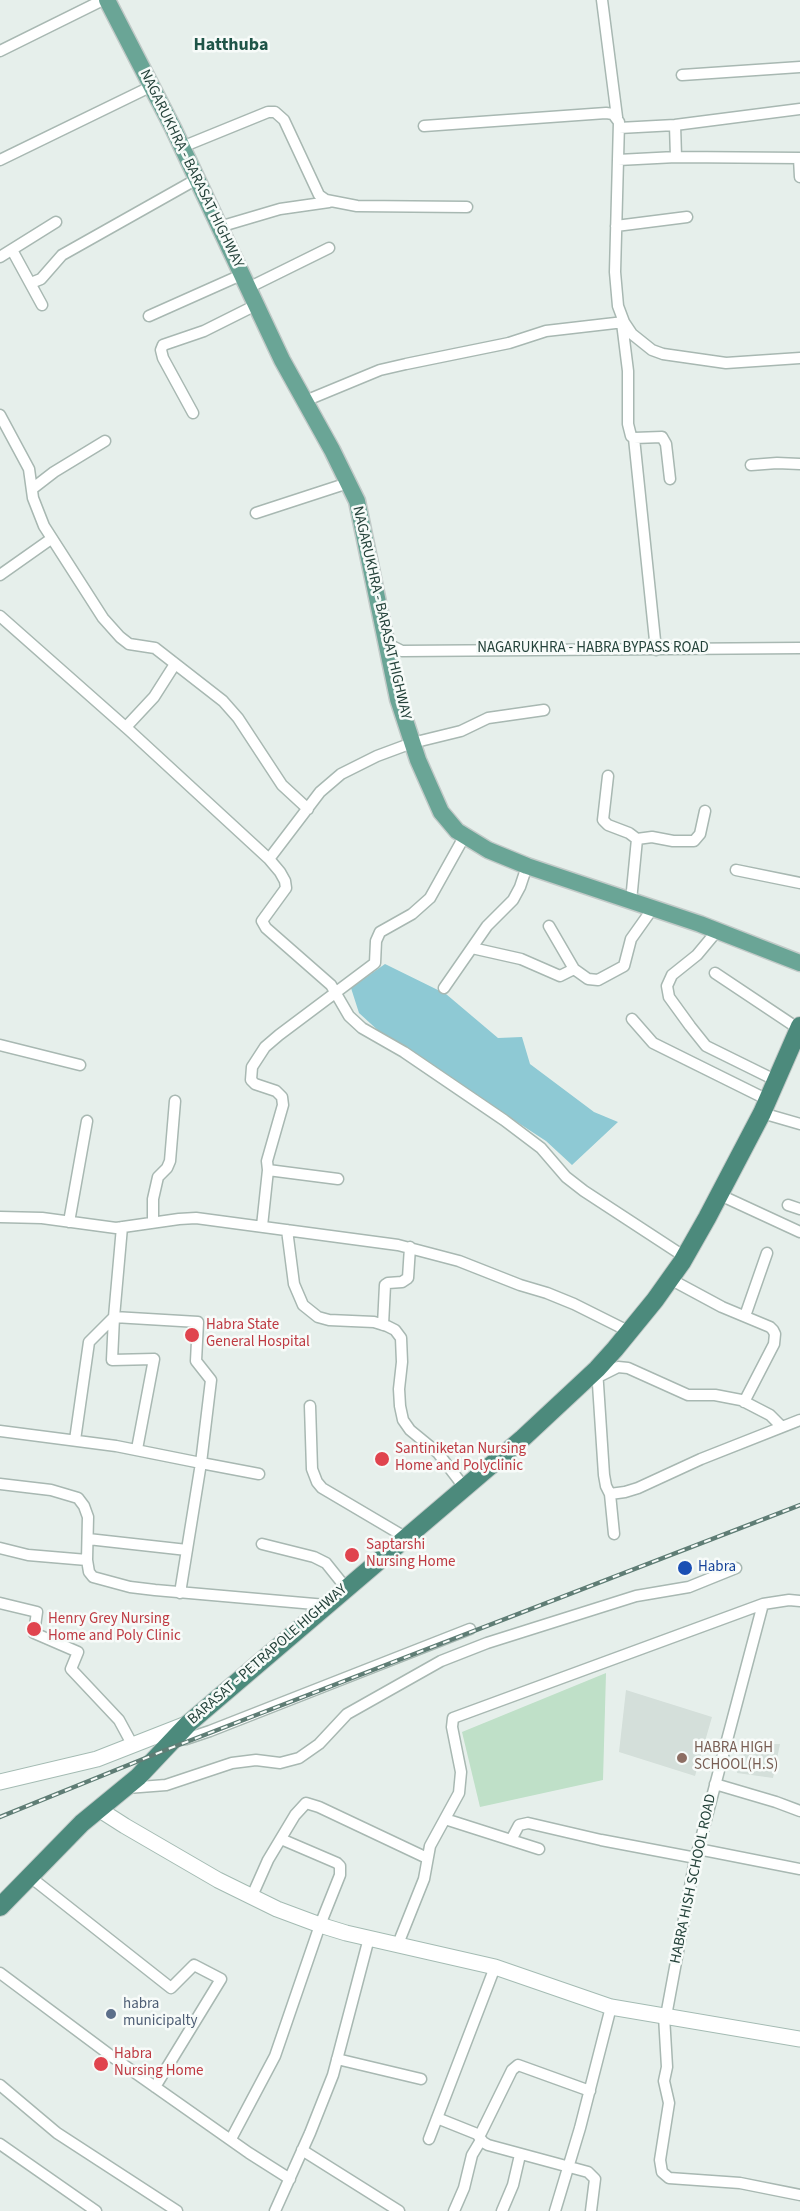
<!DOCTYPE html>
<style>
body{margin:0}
canvas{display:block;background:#e6efeb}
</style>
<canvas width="800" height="2211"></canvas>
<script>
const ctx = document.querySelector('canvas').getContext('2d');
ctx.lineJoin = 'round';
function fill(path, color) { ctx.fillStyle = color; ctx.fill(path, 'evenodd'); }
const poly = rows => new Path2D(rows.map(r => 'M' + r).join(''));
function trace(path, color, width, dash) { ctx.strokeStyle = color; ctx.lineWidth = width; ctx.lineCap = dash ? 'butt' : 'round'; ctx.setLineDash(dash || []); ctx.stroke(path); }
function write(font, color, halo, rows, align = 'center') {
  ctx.font = font + ' "Source Sans 3",sans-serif'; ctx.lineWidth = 5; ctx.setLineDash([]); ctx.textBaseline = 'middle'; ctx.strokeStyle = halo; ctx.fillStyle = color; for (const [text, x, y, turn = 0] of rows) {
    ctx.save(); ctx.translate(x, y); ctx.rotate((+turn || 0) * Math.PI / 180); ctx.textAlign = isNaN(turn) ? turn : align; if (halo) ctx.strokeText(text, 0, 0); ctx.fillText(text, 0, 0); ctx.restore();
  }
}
const built = poly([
 [626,1690,712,1717,695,1776,619,1752],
 [743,1744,780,1744,773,1778,737,1773]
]);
const green = poly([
 [606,1673,603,1780,480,1807,462,1732]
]);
const water = poly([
 [385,964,446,994,498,1038,522,1037,530,1064,594,1112,618,1122,572,1165,546,1141,382,1034,359,1013,351,988]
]);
const minor = poly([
 [602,0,617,117],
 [0,51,103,0],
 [682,75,800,67],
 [675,125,676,157],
 [424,126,606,113,613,114,619,122,615,272,618,306,624,322,632,334,652,350,663,354,726,363,800,358],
 [619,128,675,125,800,109],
 [182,147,268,112,275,112,284,120,319,195,326,200,357,206,467,207],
 [799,158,800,177],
 [0,160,152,86],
 [618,160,676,157,800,158],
 [616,226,687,217],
 [219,227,280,209,329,202],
 [12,250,42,305],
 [0,257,56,222],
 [31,283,41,279,62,255,197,179],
 [248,288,329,248],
 [149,316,241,275],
 [622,323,628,371,628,424,631,436,634,438,662,437,666,444,670,479],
 [305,401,380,370,406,364,509,343,546,331,624,322],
 [193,413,163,358,161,350,163,345,204,331,256,305],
 [0,415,29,469,33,498,44,526,103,618,120,637,129,644,155,648,223,701,238,718,282,785,308,809],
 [634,438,656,650],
 [751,465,777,463,800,464],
 [32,489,54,472,105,441],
 [256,513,348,483],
 [0,575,51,539],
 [0,616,130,731,269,859,280,872,285,881,286,888,262,921,266,928,331,985,349,1016,362,1028,404,1052,504,1120,541,1148,566,1177,584,1191,685,1257],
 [388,644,402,651,800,648],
 [126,727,154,697,175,664],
 [608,776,603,820,608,825,629,833,637,839,631,901],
 [637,839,652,837,673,841,694,841,700,834,705,811],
 [269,859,320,792,341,774,377,756,412,743,461,731,488,718,544,710],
 [736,870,800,883],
 [549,926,574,969],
 [717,931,697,955,672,975,667,986,669,997,690,1026,706,1046,777,1081],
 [472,948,521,959,560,976,574,969,588,979,598,980,624,966,631,939,653,908],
 [715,973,799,1029],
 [444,988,487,926,513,900,520,887,527,866],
 [632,1019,653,1043,768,1100],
 [0,1045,80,1065],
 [762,1113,800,1124],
 [338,1179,268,1170,267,1161,283,1105,282,1097,276,1091,255,1084,251,1080,252,1067,265,1047,279,1035,375,963,376,941,380,932,412,914,430,898,464,837],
 [720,1195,800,1232],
 [788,1205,800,1209],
 [0,1217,42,1218,116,1228,179,1219,196,1218,398,1245,459,1261,520,1285,547,1293,574,1304,630,1332],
 [69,1222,87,1121],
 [153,1222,153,1199,158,1177,167,1168,170,1161,175,1101],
 [262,1226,268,1170],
 [287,1230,294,1284,303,1305,318,1317,329,1320,374,1322,387,1326,395,1330,401,1338,402,1362,399,1389,400,1406,403,1420,410,1430,438,1453,464,1487],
 [670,1279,722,1307,770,1327,773,1330,775,1334,774,1344,744,1402],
 [745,1316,767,1253],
 [383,1325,385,1285,388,1283,402,1282,408,1278,410,1247],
 [597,1369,604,1475,606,1486,610,1494,625,1492,638,1488,701,1459,800,1420],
 [598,1377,618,1367,628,1368,688,1395,715,1395,741,1400,770,1415,782,1427],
 [310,1406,312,1469,317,1482,322,1488,405,1537],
 [0,1431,116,1446,201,1463,180,1593],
 [75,1440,89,1342,114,1317,122,1227],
 [137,1449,154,1359,112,1360,114,1317,198,1322,196,1361,211,1380,201,1463,259,1474],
 [0,1484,51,1490,78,1498,84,1506,88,1517,87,1560,89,1572,93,1577,130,1587,155,1590,326,1605],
 [610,1494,614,1534],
 [88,1539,187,1550],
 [262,1544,314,1557,326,1563,346,1588],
 [0,1548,28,1555,87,1560],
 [0,1603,37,1612,34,1633,78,1652,71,1669,119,1720,132,1744],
 [172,1741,186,1739,210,1731,470,1629],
 [715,1784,776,1802,800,1811],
 [127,1788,166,1785,232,1763,256,1760,280,1763,299,1758,319,1744,347,1714,441,1661,487,1643,636,1596,689,1587,736,1568],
 [445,1819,539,1849],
 [511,1840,519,1825,528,1823,601,1840,696,1858],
 [698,1849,800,1869],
 [29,1876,171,1988,194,1965,221,1979,155,2087],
 [252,1896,268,1860,295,1815,306,1803,319,1807,427,1858],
 [398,1944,424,1879,430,1846,459,1793,461,1772,452,1727,453,1718,763,1604,789,1600,800,1601],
 [0,1973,114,2058,249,2153,290,2179],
 [664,2016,667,2067,664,2081,669,2103,660,2160,662,2172,669,2178,740,2183,800,2195],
 [666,2016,694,1865,763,1604],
 [337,2059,421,2079],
 [0,2085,57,2133,177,2211],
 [437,2118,477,2134,481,2133,512,2070,518,2065,590,2091],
 [477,2134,483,2142,488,2145,588,2172,595,2179,591,2211],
 [231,2139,275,2056,320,1925,340,1875,340,1866,337,1863,281,1839],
 [429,2139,495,1967],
 [0,2144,96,2211],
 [302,2150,399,2211],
 [275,2211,310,2133,333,2075,369,1938],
 [454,2211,464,2188,472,2155,481,2140],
 [502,2211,513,2185,520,2155],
 [555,2211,580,2128,611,2007]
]);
const secondary = poly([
 [0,1782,97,1759,189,1723],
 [100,1810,125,1826,218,1880,277,1909,320,1925,346,1933,495,1967,611,2007,800,2039]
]);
const primary = poly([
 [107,0,173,128,282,360,332,450,357,501,398,699,418,760,441,812,457,831,488,850,527,866,700,924,800,963]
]);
const trunk = poly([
 [0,1907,82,1823,138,1777,189,1723,523,1438,597,1369,615,1349,655,1300,682,1262,707,1218,762,1113,800,1026]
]);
const rail = poly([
 [0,1817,163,1751,800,1505]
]);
const markers = [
 [192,1335,8,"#e0444e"],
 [382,1459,8,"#e0444e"],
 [352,1555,8,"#e0444e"],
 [685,1568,8,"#1a4fb4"],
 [34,1629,8,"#e0444e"],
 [682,1758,6,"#8d6e63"],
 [111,2014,6,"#5c6f8a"],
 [101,2064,8,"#e0444e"]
];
const streetNames = [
 ["NAGARUKHRA - BARASAT HIGHWAY",191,169,64],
 ["NAGARUKHRA - BARASAT HIGHWAY",381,613,77],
 ["NAGARUKHRA - HABRA BYPASS ROAD",593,649],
 ["BARASAT - PETRAPOLE HIGHWAY",268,1655,-41],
 ["HABRA HISH SCHOOL ROAD",694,1879,-78]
];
const healthNames = [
 ["Habra State",206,1326],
 ["General Hospital",206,1343],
 ["Santiniketan Nursing",395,1450],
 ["Home and Polyclinic",395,1467],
 ["Saptarshi",366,1546],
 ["Nursing Home",366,1563],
 ["Henry Grey Nursing",48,1620],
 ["Home and Poly Clinic",48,1637],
 ["Habra",114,2055],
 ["Nursing Home",114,2072]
];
const transitNames = [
 ["Habra",698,1568]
];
const educationNames = [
 ["HABRA HIGH",694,1749],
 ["SCHOOL(H.S)",694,1766]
];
const serviceNames = [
 ["habra",123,2005],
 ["municipalty",123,2022]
];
const quarterNames = [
 ["Hatthuba",231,46]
];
fill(built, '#d4dfda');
fill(green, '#bfe0c8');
fill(water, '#8ec9d4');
trace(minor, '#a8b8b2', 13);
trace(secondary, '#a4bbb3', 17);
trace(primary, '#c2cac8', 19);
trace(trunk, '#c2cac8', 20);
trace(minor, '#fff', 10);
trace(secondary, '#fff', 15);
trace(primary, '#6aa596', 16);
trace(trunk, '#4c8a7c', 18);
trace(rail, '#5f7d75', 4.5);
trace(rail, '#f7fbf9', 2, [7]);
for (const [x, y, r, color] of markers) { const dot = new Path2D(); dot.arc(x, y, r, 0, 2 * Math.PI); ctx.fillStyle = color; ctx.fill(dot); trace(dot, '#f7fbf9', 2); }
write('15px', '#24423a', '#f7fbf9', streetNames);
write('15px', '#be3a42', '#f7fbf9', healthNames, 'left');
write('15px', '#164399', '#f7fbf9', transitNames, 'left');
write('15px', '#785e54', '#f7fbf9', educationNames, 'left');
write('15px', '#4e5e75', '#f7fbf9', serviceNames, 'left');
write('bold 18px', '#1f5548', '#f7fbf9', quarterNames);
</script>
